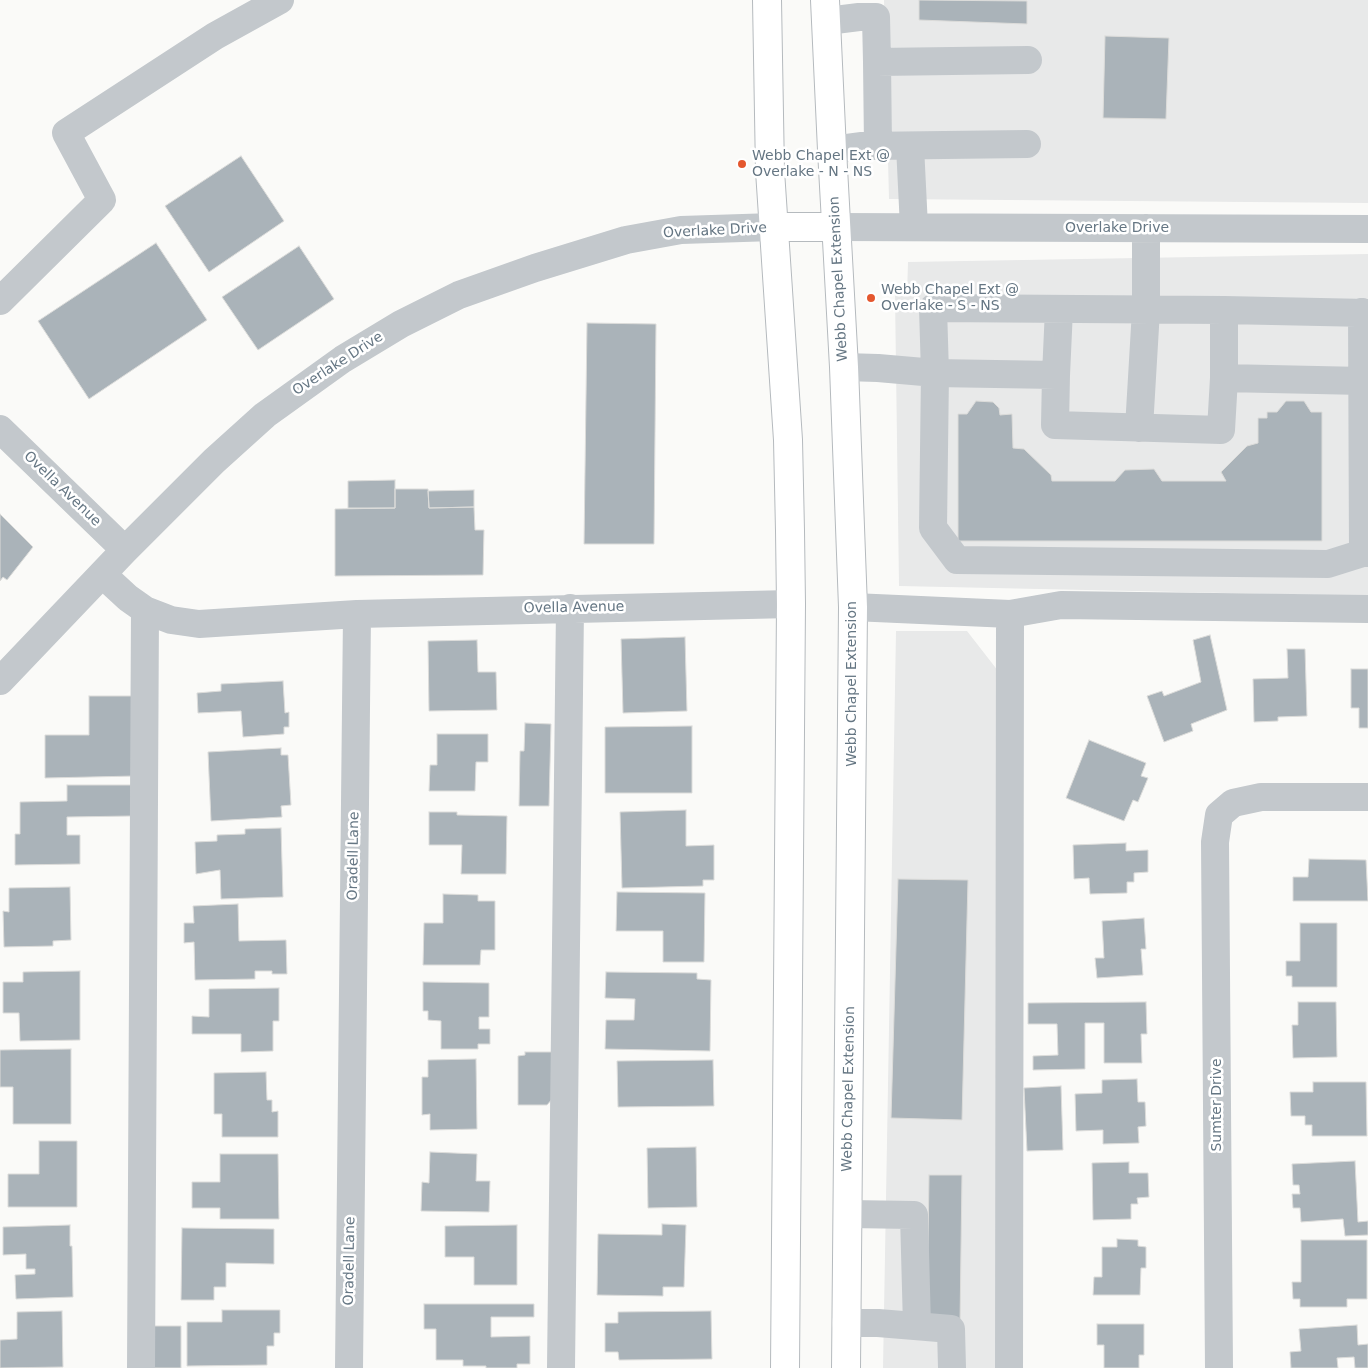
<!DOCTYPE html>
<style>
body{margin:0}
canvas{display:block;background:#fafaf8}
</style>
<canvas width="1368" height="1368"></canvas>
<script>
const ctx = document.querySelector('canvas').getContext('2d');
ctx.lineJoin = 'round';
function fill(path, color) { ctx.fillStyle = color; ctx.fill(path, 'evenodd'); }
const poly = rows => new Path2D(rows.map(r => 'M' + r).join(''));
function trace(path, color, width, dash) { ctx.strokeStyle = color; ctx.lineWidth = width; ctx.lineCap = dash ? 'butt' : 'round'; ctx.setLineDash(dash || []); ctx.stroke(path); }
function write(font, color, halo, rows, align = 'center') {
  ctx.font = font + ' "DejaVu Sans",sans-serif'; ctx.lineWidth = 5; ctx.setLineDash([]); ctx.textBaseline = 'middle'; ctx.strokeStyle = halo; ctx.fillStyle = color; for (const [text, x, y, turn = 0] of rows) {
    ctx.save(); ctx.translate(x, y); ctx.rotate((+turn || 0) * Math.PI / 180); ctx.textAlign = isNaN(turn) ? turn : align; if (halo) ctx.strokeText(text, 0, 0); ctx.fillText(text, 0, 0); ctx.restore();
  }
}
const built = poly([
 [884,0,1368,0,1368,203,889,199],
 [1368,254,1368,596,899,586,895,295,907,295,908,262],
 [896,631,967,631,1002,676,1001,1368,883,1368]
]);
const building = poly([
 [919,0,1027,1,1027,24,919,20,919,0],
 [1105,36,1169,38,1166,119,1103,118,1105,36],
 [241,156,284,221,209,272,165,206,241,156],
 [156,243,207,320,89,399,38,321,156,243],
 [299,246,334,299,258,350,222,297,299,246],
 [587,323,656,324,654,544,584,544,587,323],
 [976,401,993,402,999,408,1000,415,1012,414,1013,448,1024,449,1051,475,1052,481,1115,481,1125,470,1154,469,1162,481,1226,481,1221,472,1247,446,1258,443,1258,418,1267,418,1267,412,1277,412,1286,401,1304,401,1311,412,1322,412,1322,541,958,541,958,414,967,414,976,401],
 [395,480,395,508,348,508,348,481,395,480],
 [395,489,428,489,429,508,474,507,475,530,484,530,483,575,335,576,335,509,395,508,395,489],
 [474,490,474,507,429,508,428,491,474,490],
 [0,514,33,547,7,580,3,577,0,581,0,514],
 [1210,635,1227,710,1191,724,1193,731,1164,742,1147,696,1162,691,1164,696,1201,682,1193,640,1210,635],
 [685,637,687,711,623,713,621,639,685,637],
 [477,640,478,672,496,672,497,710,429,711,428,641,477,640],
 [1287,649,1305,649,1307,716,1278,717,1278,721,1254,722,1253,679,1288,678,1287,649],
 [1351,669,1368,669,1368,728,1359,728,1359,708,1351,708,1351,669],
 [283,681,285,713,289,712,289,727,284,727,284,734,243,737,241,711,198,713,197,693,221,691,221,684,283,681],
 [89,696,137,696,135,776,45,778,45,735,89,735,89,696],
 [525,723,551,724,549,806,519,806,520,751,524,751,525,723],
 [692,726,692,793,605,793,605,727,692,726],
 [437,734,488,734,488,762,476,762,475,791,429,791,430,765,437,765,437,734],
 [1089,740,1146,763,1141,776,1148,778,1138,802,1133,800,1124,821,1066,798,1089,740],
 [281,748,281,755,288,755,291,805,281,806,282,817,211,821,208,752,281,748],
 [67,785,131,785,131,816,67,817,67,835,80,835,80,864,15,865,15,834,20,834,20,802,67,801,67,785],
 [686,810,686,846,714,845,714,880,703,880,703,886,622,888,620,812,686,810],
 [429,812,457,812,457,815,507,816,506,874,461,874,462,845,429,845,429,812],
 [281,828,283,897,221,899,220,870,196,874,195,842,217,841,217,835,245,834,245,829,281,828],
 [1126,843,1126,851,1148,850,1148,872,1134,873,1134,882,1127,882,1127,893,1090,894,1089,878,1074,879,1073,845,1126,843],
 [1309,859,1366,860,1368,901,1293,901,1293,877,1308,877,1309,859],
 [898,879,968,880,962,1120,891,1118,898,879],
 [70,887,71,940,53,941,53,946,4,947,3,911,9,912,9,888,70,887],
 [617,892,705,893,704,962,663,962,663,931,616,931,617,892],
 [443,894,478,895,478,901,495,901,495,950,481,950,480,965,423,965,424,923,443,923,443,894],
 [238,904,239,941,286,940,287,974,272,974,272,971,255,971,255,979,195,980,194,942,184,943,184,923,194,923,193,906,238,904],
 [1144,918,1146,949,1141,949,1143,975,1097,978,1095,958,1104,958,1102,921,1144,918],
 [1300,923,1337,923,1337,987,1292,987,1292,976,1286,976,1286,961,1300,961,1300,923],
 [80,971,80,1040,20,1041,19,1013,3,1013,3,982,23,982,23,972,80,971],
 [606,972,697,973,697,979,711,980,710,1051,605,1049,606,1020,634,1020,635,999,605,998,606,972],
 [423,982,489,983,489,1017,479,1017,479,1029,490,1029,490,1044,478,1044,478,1049,441,1049,441,1021,428,1020,428,1011,423,1011,423,982],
 [279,988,279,1021,273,1021,273,1051,241,1052,241,1034,192,1034,192,1016,209,1017,209,989,279,988],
 [1146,1002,1147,1034,1141,1034,1142,1063,1104,1063,1104,1023,1085,1023,1085,1069,1033,1070,1033,1056,1058,1055,1057,1024,1028,1024,1028,1003,1146,1002],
 [1298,1002,1336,1002,1337,1057,1293,1058,1292,1025,1298,1025,1298,1002],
 [71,1049,71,1124,13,1124,13,1087,0,1087,0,1050,71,1049],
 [525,1052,553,1052,553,1098,547,1105,518,1105,518,1056,525,1055,525,1052],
 [476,1059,477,1129,430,1130,430,1114,422,1115,422,1077,428,1077,428,1060,476,1059],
 [713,1060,714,1106,618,1107,617,1061,713,1060],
 [266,1072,267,1100,272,1100,272,1112,278,1111,278,1137,222,1137,222,1114,214,1114,214,1073,266,1072],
 [1137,1079,1138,1102,1145,1102,1146,1126,1138,1127,1139,1143,1103,1144,1103,1130,1076,1131,1075,1094,1102,1093,1102,1080,1137,1079],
 [1313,1082,1366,1082,1367,1136,1312,1136,1312,1125,1305,1125,1305,1116,1291,1116,1290,1092,1313,1092,1313,1082],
 [1061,1086,1063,1150,1027,1151,1024,1088,1061,1086],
 [39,1141,77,1141,77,1207,8,1207,8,1174,39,1174,39,1141],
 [696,1147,697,1207,648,1208,647,1148,696,1147],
 [430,1152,477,1154,476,1181,490,1181,489,1212,421,1211,422,1182,429,1183,430,1152],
 [220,1154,278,1154,279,1219,220,1219,220,1208,192,1208,192,1182,220,1182,220,1154],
 [1355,1161,1358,1222,1368,1221,1368,1235,1345,1236,1343,1219,1301,1222,1300,1208,1293,1208,1292,1194,1300,1194,1299,1185,1293,1185,1292,1164,1355,1161],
 [1129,1162,1129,1173,1148,1173,1149,1197,1137,1198,1138,1204,1131,1204,1131,1219,1093,1220,1092,1163,1129,1162],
 [929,1175,962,1175,960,1323,927,1323,929,1175],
 [662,1224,686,1225,684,1287,663,1287,663,1296,597,1295,598,1234,662,1235,662,1224],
 [70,1225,70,1246,72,1246,73,1297,16,1299,15,1275,35,1274,35,1269,26,1269,26,1254,3,1255,3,1227,70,1225],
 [517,1225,517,1285,474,1285,474,1257,445,1257,445,1226,517,1225],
 [182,1228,274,1229,274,1264,226,1263,226,1287,214,1287,214,1300,181,1300,182,1228],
 [1117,1239,1138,1240,1138,1246,1146,1247,1146,1268,1141,1268,1140,1295,1093,1295,1094,1277,1102,1277,1102,1247,1117,1247,1117,1239],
 [1301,1240,1367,1240,1367,1299,1347,1299,1347,1307,1300,1307,1300,1299,1293,1299,1292,1282,1301,1282,1301,1240],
 [424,1304,534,1304,534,1317,491,1317,491,1337,530,1336,530,1364,517,1364,517,1368,486,1368,486,1366,463,1366,463,1360,436,1360,436,1329,424,1329,424,1304],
 [222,1310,280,1310,280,1333,274,1333,274,1346,267,1346,267,1365,187,1366,187,1322,222,1322,222,1310],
 [62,1311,63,1367,0,1368,0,1340,17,1339,17,1312,62,1311],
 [711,1311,712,1359,619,1360,618,1352,605,1352,605,1323,618,1323,618,1312,711,1311],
 [1097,1324,1144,1324,1144,1355,1139,1355,1139,1368,1104,1368,1104,1345,1097,1345,1097,1324],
 [1357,1325,1358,1345,1368,1344,1368,1368,1355,1368,1354,1357,1337,1358,1338,1368,1291,1368,1290,1352,1301,1351,1299,1329,1357,1325],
 [150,1326,181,1326,181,1368,150,1368,150,1326]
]);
const minor = poly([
 [827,21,859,17,876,17,877,62,1028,60],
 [877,62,878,146],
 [910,146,914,227],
 [832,150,862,146,1027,144],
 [836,227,1368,229],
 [0,301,102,200,66,133,215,36,280,0],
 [1224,310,1224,378,1221,430,1055,425,1056,375,935,373,933,528,957,560,1328,564,1363,553,1368,553],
 [1362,312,1363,553],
 [844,367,878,368,935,373,933,308,1224,310,1368,313],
 [1056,375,1059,309],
 [1224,378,1363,381],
 [1139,428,1146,310,1146,228],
 [0,429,125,550],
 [102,574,128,598,145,610,171,620,199,624,357,614,791,604],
 [853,607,1010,614,1009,1368],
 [1010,614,1061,605,1368,609],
 [0,681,125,550,214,461,265,415,343,359,401,324,459,295,535,268,626,240,681,230,774,227],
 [848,1214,914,1215,917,1326],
 [846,1323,878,1323,951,1329,952,1368],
 [141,1368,145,610],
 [349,1368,357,614],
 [561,1368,570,608],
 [1219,1368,1215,842,1219,815,1233,803,1261,797,1368,797]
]);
const major = poly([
 [767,0,770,171,788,440,790,531,791,604,785,1368],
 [825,0,832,150,844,367,853,607,846,1368],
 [774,227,836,227]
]);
const markers = [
 [742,164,5,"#e4572e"],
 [871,298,5,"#e4572e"]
];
const poiNames = [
 ["Webb Chapel Ext @",752,156],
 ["Overlake - N - NS",752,172],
 ["Webb Chapel Ext @",881,290],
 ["Overlake - S - NS",881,306]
];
const streetNames = [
 ["Overlake Drive",1117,228],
 ["Overlake Drive",715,231,-3],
 ["Webb Chapel Extension",839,279,-93],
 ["Overlake Drive",338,364,-33],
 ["Ovella Avenue",62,489,44],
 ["Ovella Avenue",574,608,-1],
 ["Webb Chapel Extension",852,684,-90],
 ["Oradell Lane",354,856,-89],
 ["Webb Chapel Extension",849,1089,-89],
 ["Sumter Drive",1217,1105,-90],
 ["Oradell Lane",350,1261,-89]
];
fill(built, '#e8e9e9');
fill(building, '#aab3b9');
trace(building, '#dcdcda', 1);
trace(major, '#b5babe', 30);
trace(minor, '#c3c8cc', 28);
trace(major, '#fff', 28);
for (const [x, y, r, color] of markers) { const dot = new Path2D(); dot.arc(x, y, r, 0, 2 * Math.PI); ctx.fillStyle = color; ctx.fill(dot); trace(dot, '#fff', 2); }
write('14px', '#657683', '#fff', poiNames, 'left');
write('14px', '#657683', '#fff', streetNames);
</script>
